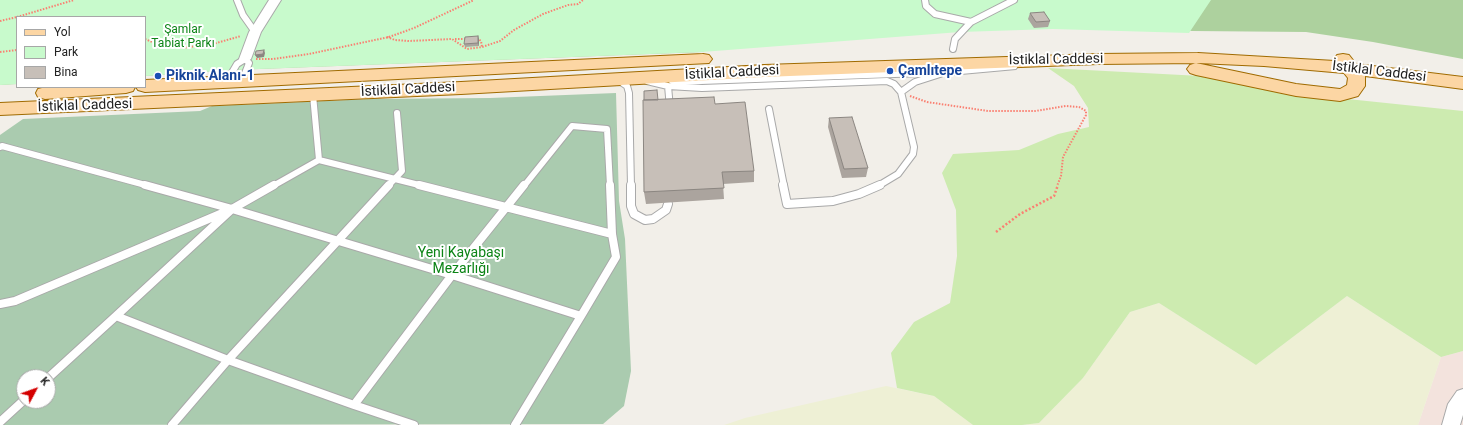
<!DOCTYPE html>
<meta charset="utf-8">
<style>
body{margin:0}
#map{position:relative;width:1463px;height:425px;overflow:hidden;background:#f2efe9;font-family:Roboto,sans-serif}
canvas{display:block}
.legend{position:absolute;left:16px;top:16px;width:130px;height:72px;box-sizing:border-box;background:#fff;border:1px solid #a7a7a7;margin:0;padding:5px 7px;list-style:none;font-size:12px;color:#222}
.legend li{display:flex;align-items:center;gap:8px;height:20px}
.legend b{width:20px;border:1px solid #a7a7a7}
.north{position:absolute;left:16px;top:369px;width:40px;height:40px;box-sizing:border-box;background:#fff;border:1px solid #a7a7a7;border-radius:50%;rotate:49deg;font-size:11px;font-weight:700;line-height:16px;text-align:center;color:#222}
.north::after{content:'';display:block;margin:auto;width:14px;height:18px;background:#d40000;clip-path:polygon(50% 0,100% 100%,50% 72%,0 100%)}
</style>
<div id="map">
<canvas width="1463" height="425"></canvas>
<ul class="legend">
<li><b style="height:5px;background:#fcd6a4"></b>Yol</li>
<li><b style="height:11px;background:#c8facc"></b>Park</li>
<li><b style="height:11px;background:#c7bfb8"></b>Bina</li>
</ul>
<div class="north">K</div>
</div>
<script>
const ctx = document.querySelector('canvas').getContext('2d');
ctx.lineJoin = 'round';
function fill(path, color) { ctx.fillStyle = color; ctx.fill(path, 'evenodd'); }
const poly = rows => new Path2D(rows.map(r => 'M' + r).join(''));
function trace(path, color, width, dash) { ctx.strokeStyle = color; ctx.lineWidth = width; ctx.lineCap = dash ? 'butt' : 'round'; ctx.setLineDash(dash || []); ctx.stroke(path); }
function write(font, color, halo, rows, align = 'center') {
  ctx.font = font + ' Roboto,sans-serif'; ctx.lineWidth = 4; ctx.setLineDash([]); ctx.textBaseline = 'middle'; ctx.strokeStyle = halo; ctx.fillStyle = color; for (const [text, x, y, turn = 0] of rows) {
    ctx.save(); ctx.translate(x, y); ctx.rotate((+turn || 0) * Math.PI / 180); ctx.textAlign = isNaN(turn) ? turn : align; if (halo) ctx.strokeText(text, 0, 0); ctx.fillText(text, 0, 0); ctx.restore();
  }
}
const military = poly([
 [1463,351,1463,425,1418,425,1441,357]
]);
const farmland = poly([
 [1347,296,1441,357,1418,425,1022,425,1039,423,1083,378,1130,312,1159,303,1256,365],
 [886,386,934,396,973,425,724,425,745,418]
]);
const grass = poly([
 [1048,68,1201,76,1338,98,1463,111,1463,351,1441,357,1347,296,1256,365,1159,303,1130,312,1083,378,1039,423,1022,425,973,425,934,396,897,388,891,353,914,322,950,303,957,256,956,210,942,173,953,154,1019,150,1058,134,1089,127,1088,108,1074,86]
]);
const forest = poly([
 [0,0,1463,0,1463,59,1373,42,1306,32,1192,31,1080,23,727,41,702,52,233,70,145,76,145,17,17,17,17,84,0,85]
]);
const cemetery = poly([
 [616,93,619,201,625,239,631,371,624,406,603,424,0,425,0,135,23,119,200,111,212,106,370,99,490,98],
 [24,377,48,377,48,401,24,401]
]);
const park = poly([
 [0,0,1211,0,1189,33,1053,29,960,32,702,52,233,70,145,76,145,17,17,17,17,84,0,85]
]);
const pathFar1 = poly([
 [17,17,74,0],
 [0,21,17,17],
 [387,37,395,40,409,41,452,39,467,49,482,47,500,41,514,30,543,14,568,5,578,4,583,0],
 [477,38,481,41,482,47],
 [145,39,159,45,182,48,213,44,241,36],
 [455,39,468,39],
 [0,52,17,50],
 [256,59,273,59,309,54,389,37,414,28,474,0],
 [910,96,927,102,988,111,1035,111,1066,106,1079,107,1086,111,1086,115,1063,157,1061,176,1057,186]
]);
const path = poly([
 [996,232,1020,214,1054,196,1058,185]
]);
const serviceFar1 = poly([
 [237,0,243,15,255,32],
 [925,0,926,6,935,14,971,22],
 [953,49,955,39,971,22,1014,0],
 [618,80,627,86,629,93,631,186],
 [227,81,237,64,245,59,249,63,242,81],
 [647,81,668,86,702,88,887,81,894,84,901,92,914,147,913,154,898,174,878,186],
 [668,86,670,108],
 [901,92,915,82,940,74],
 [769,109,784,186],
 [0,147,2,146,149,186],
 [319,160,423,186],
 [273,186,319,160,313,95],
 [388,186,402,171,397,113],
 [524,186,572,126,607,129,610,186]
]);
const service = poly([
 [145,185,232,209],
 [419,185,612,234],
 [631,185,631,206,634,214,645,220,653,219,666,210,668,204],
 [783,185,787,204,833,201,859,194,880,185],
 [232,209,452,275,354,405,228,360,116,316,232,209],
 [452,275,581,316],
 [452,275,524,185],
 [0,304,15,301,232,209,274,185],
 [581,316,616,257,612,234,610,185],
 [48,378,116,316],
 [354,405,414,425],
 [0,422,24,400],
 [172,425,228,360,389,185],
 [515,425,581,316]
]);
const minor = poly([
 [269,0,281,0,261,32,251,59,245,63,241,62,239,59,249,32,269,0],
 [1012,62,1016,63,1018,66,1016,69,950,75,673,85,667,81,673,77,950,67,1012,62],
 [1463,389,1463,415,1460,425,1442,425,1448,404,1457,391,1463,389]
]);
const primary = poly([
 [1198,53,1335,61,1334,59,1337,55,1343,54,1349,55,1356,64,1463,77,1463,89,1365,76,1365,86,1358,96,1340,101,1296,96,1196,75,1190,73,1187,69,1190,65,1196,63,1296,84,1340,89,1347,85,1348,78,1344,73,1264,66,1198,63,1098,64,764,77,461,94,0,115,0,103,461,82,764,65,1098,54,1198,53],
 [703,54,709,55,712,59,709,63,145,92,138,90,136,87,145,87,145,80,703,54],
 [46,87,135,87,133,91,126,93,45,99,38,97,36,93,38,89,46,87]
]);
const wall = poly([
 [1030,13,1050,21,1048,27,1034,28,1028,19],
 [479,39,479,46,465,47,464,44],
 [658,100,715,104,754,171,754,182,723,184,724,199,646,204,644,192],
 [829,118,868,168,866,177,842,178,828,127]
]);
const shadedWall = poly([
 [478,36,479,39,479,46,478,43],
 [264,50,265,53,264,57,257,58,255,55]
]);
const building = poly([
 [1044,12,1050,21,1036,22,1030,13,1044,12],
 [478,36,478,43,464,44,465,37,478,36],
 [264,50,263,54,255,55,256,51,264,50],
 [657,90,658,100,644,100,644,91,657,90],
 [714,97,715,104,745,102,754,171,722,172,724,188,644,192,643,100,714,97],
 [852,117,868,168,844,169,829,118,852,117]
]);
const markers = [
 [890,71,4,"#1a4fb4"],
 [158,76,4,"#1a4fb4"]
];
const farParknames = [
 ["Şamlar",183,30],
 ["Tabiat Parkı",183,44]
];
const streetNames = [
 ["İstiklal Caddesi",1056,60,-1],
 ["İstiklal Caddesi",1379,72,7],
 ["İstiklal Caddesi",732,73,-3],
 ["İstiklal Caddesi",408,90,-3],
 ["İstiklal Caddesi",85,106,-2]
];
const transitNames = [
 ["Çamlıtepe",898,71],
 ["Piknik Alanı-1",166,76]
];
const parkNames = [
 ["Yeni Kayabaşı",461,253],
 ["Mezarlığı",461,269]
];
fill(military, '#f3e3dd');
fill(farmland, '#eef0d5');
fill(grass, '#cdebb0');
fill(forest, '#add19e');
fill(cemetery, '#aacbaf');
fill(park, '#c8facc');
trace(serviceFar1, '#a9a9a9', 8);
trace(service, '#a9a9a9', 10);
trace(minor, '#a9a9a9', 2);
trace(primary, '#a06b00', 2);
trace(pathFar1, '#fa8072', 2, [1.5, 1.5]);
trace(path, '#fa8072', 2.5, [2, 2]);
trace(serviceFar1, '#fff', 6);
trace(service, '#fff', 8);
fill(minor, '#fff');
fill(primary, '#fcd6a4');
fill(wall, '#aba49e');
fill(shadedWall, '#8b8681');
fill(building, '#c7bfb8');
trace(building, '#8b8681', 1);
for (const [x, y, r, color] of markers) { const dot = new Path2D(); dot.arc(x, y, r, 0, 2 * Math.PI); ctx.fillStyle = color; ctx.fill(dot); trace(dot, '#fff', 1.5); }
write('12px', '#0c8416', '#fff', farParknames);
write('14px', '#222', '#fff', streetNames);
write('bold 14px', '#164399', '#fff', transitNames, 'left');
write('14px', '#0c8416', '#fff', parkNames);
</script>
